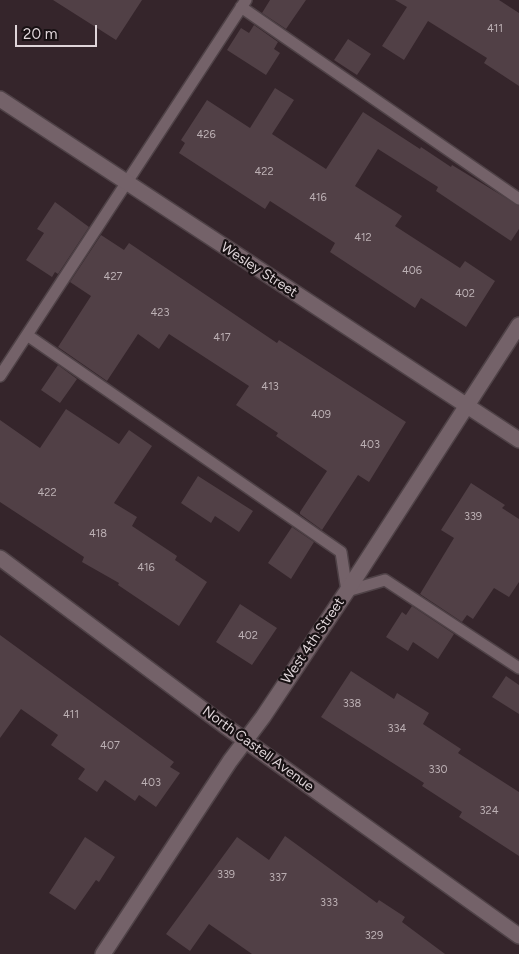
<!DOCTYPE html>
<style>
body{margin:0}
#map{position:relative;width:519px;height:954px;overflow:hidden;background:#35252b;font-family:Figtree,sans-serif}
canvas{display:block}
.scale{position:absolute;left:15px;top:25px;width:82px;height:22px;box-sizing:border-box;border:2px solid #dfd5d9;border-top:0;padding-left:6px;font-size:15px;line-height:18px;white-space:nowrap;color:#dfd5d9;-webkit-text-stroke:4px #181113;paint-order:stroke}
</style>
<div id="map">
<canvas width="519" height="954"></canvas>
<div class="scale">20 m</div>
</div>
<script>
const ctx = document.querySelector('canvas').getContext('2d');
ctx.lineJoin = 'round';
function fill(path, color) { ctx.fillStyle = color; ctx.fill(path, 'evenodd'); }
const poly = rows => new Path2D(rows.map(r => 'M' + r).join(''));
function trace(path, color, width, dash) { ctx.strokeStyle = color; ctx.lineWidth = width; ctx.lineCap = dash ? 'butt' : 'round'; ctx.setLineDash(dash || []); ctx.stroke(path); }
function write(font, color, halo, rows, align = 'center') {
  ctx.font = font + ' Figtree,sans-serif'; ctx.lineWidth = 4.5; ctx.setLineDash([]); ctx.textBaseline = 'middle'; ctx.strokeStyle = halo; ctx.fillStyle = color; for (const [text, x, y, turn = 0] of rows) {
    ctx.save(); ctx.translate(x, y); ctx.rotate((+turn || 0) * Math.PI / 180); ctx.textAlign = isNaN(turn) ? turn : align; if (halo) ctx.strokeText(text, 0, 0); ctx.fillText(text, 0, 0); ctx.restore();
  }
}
const building = poly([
 [53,0,142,0,116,40],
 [270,0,306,0,286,29,262,13],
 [395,0,499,0,519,13,519,86,484,63,487,58,428,21,404,60,382,46,407,7],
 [254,25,278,42,274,49,280,53,266,75,227,50,241,28,249,33],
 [348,39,371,54,357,75,334,60],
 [275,88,294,100,272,134,326,169,363,112,420,149,421,147,451,167,452,165,519,206,519,229,511,241,436,191,438,187,378,149,355,186,402,216,395,226,460,268,465,261,495,281,466,327,421,298,415,308,330,252,335,243,270,201,265,209,179,153,185,143,181,140,207,100,250,128],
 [55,202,89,227,58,274,55,272,52,277,26,260,44,233,37,229],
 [101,235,124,250,129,243,277,343,279,340,406,422,369,482,358,475,322,530,300,514,300,512,327,471,276,436,278,433,236,405,249,386,169,334,159,349,138,334,107,381,58,347,91,296,70,282],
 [58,365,77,379,60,403,41,390],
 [66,409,119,444,129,430,152,446,114,503,137,517,132,526,177,556,175,560,207,582,179,626,118,585,119,583,82,562,84,557,0,502,0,420,40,448],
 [198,476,253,511,239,532,215,516,211,523,181,503],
 [471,483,505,505,502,508,519,519,519,582,509,597,494,588,473,619,467,615,462,622,420,594,454,538,441,530],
 [292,527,314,542,291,579,268,563],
 [240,604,277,628,252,665,216,642],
 [412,606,454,634,438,659,413,642,408,651,386,637,402,612,406,615],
 [0,635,174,762,170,767,180,773,156,807,139,795,135,801,105,780,97,792,78,779,85,769,51,745,58,735,21,709,0,738],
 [351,671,394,699,397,693,429,713,423,724,461,749,458,753,519,792,519,856,459,817,462,812,422,786,424,783,321,717],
 [506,676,519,685,519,714,492,697],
 [285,836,377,903,379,900,405,917,402,922,445,954,252,954,209,924,190,951,166,934,237,837,269,860],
 [85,837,115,857,99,882,96,880,75,910,49,893]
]);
const lane = poly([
 [241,7,519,199],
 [27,335,341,552,347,591,385,580,519,668],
 [0,376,246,0]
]);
const street = poly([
 [0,99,519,440],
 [0,558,225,726,519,936],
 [103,954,230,761,263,717,347,591,519,325]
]);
const numberNames = [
 ["411",495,29],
 ["426",206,135],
 ["422",264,172],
 ["416",318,198],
 ["412",363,238],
 ["406",412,271],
 ["427",113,277],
 ["402",465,294],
 ["423",160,313],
 ["417",222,338],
 ["413",270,387],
 ["409",321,415],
 ["403",370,445],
 ["422",47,493],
 ["339",473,517],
 ["418",98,534],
 ["416",146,568],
 ["402",248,636],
 ["338",352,704],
 ["411",71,715],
 ["334",397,729],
 ["407",110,746],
 ["330",438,770],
 ["403",151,783],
 ["324",489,811],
 ["339",226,875],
 ["337",278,878],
 ["333",329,903],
 ["329",374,936]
];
const streetNames = [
 ["Wesley Street",259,270,33],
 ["West 4th Street",313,641,-56],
 ["North Castell Avenue",258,749,36]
];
fill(building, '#514046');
trace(lane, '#4f4247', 14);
trace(street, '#4f4247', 18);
trace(lane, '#746269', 11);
trace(street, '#746269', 15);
write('11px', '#bcb0b4', null, numberNames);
write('14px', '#dfd5d9', '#181113', streetNames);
</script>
